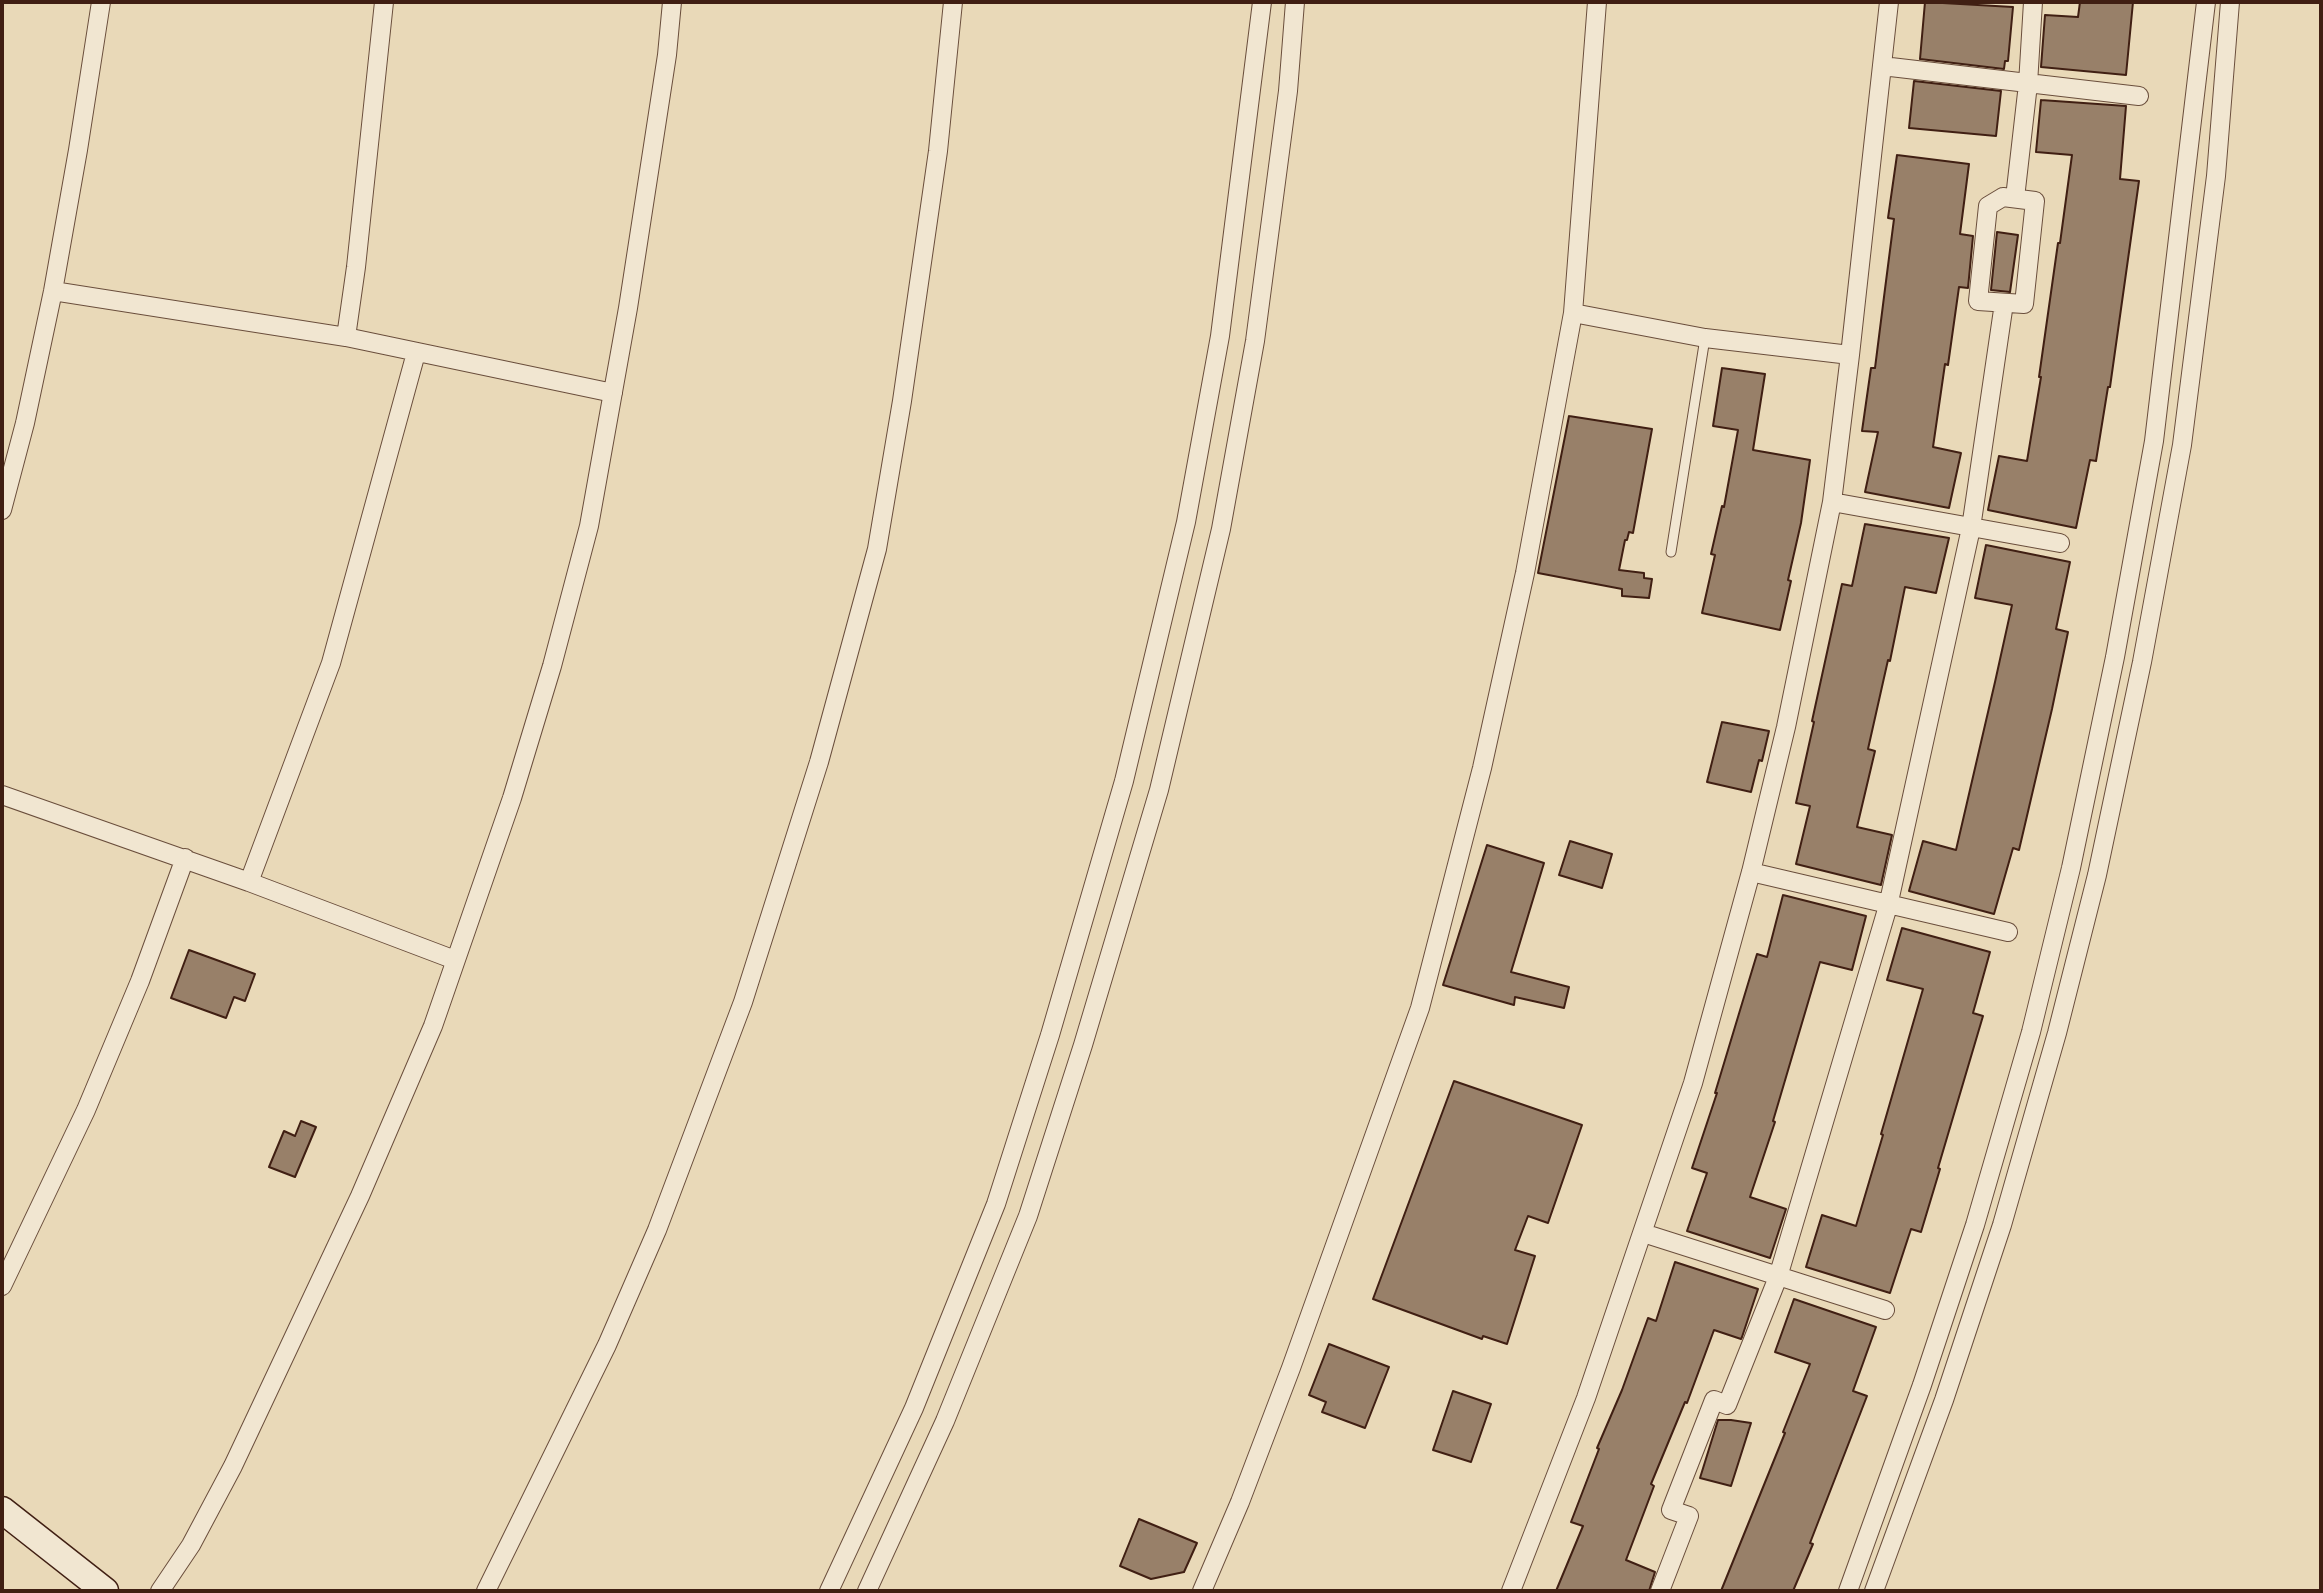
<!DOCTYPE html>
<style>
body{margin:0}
#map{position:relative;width:2323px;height:1593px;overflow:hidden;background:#e9d9b8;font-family:"Libre Caslon Text",serif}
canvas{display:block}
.frame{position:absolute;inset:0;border:4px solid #401f13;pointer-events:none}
</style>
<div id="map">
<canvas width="2323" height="1593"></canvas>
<div class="frame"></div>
</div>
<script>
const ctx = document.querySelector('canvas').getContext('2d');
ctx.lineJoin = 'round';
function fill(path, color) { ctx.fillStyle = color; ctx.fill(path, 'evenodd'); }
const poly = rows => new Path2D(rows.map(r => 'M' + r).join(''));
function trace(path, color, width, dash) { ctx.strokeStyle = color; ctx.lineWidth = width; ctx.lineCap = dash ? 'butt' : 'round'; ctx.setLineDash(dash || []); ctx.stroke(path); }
const building = poly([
 [1925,2,2013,7,2008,61,2005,61,2004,69,1920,59,1925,2],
 [2080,2,2133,2,2126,75,2041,67,2045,15,2078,17,2080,2],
 [1914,81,2001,91,1996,136,1909,128,1914,81],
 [2041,100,2126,106,2120,179,2139,181,2110,387,2108,387,2096,461,2090,460,2076,528,1988,510,1999,456,2027,461,2041,377,2039,377,2058,243,2060,243,2072,155,2036,152,2041,100],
 [1897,155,1969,164,1960,234,1973,236,1968,288,1959,287,1948,365,1945,364,1933,447,1961,453,1949,508,1865,492,1878,432,1862,431,1871,368,1875,368,1885,289,1894,219,1888,218,1897,155],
 [1997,232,2018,235,2010,292,1991,290,1997,232],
 [1722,368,1765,374,1753,450,1810,460,1801,523,1788,580,1791,581,1780,630,1702,613,1715,555,1711,554,1722,506,1724,507,1738,430,1713,426,1722,368],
 [1569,416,1652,429,1633,533,1629,532,1627,540,1625,540,1619,570,1644,573,1644,578,1652,579,1649,598,1622,596,1622,589,1538,573,1569,416],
 [1865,524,1949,538,1936,593,1905,587,1890,661,1888,660,1868,749,1875,751,1857,827,1892,835,1881,885,1796,864,1810,806,1796,803,1814,722,1812,721,1842,584,1852,586,1865,524],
 [1986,545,2070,562,2056,629,2068,632,2052,709,2019,850,2013,848,1994,914,1909,891,1923,841,1956,850,1995,682,2012,605,1975,598,1986,545],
 [1722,722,1769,731,1762,761,1759,760,1751,792,1707,782,1722,722],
 [1570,841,1612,854,1602,888,1559,875,1570,841],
 [1487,845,1544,863,1511,972,1569,987,1564,1008,1515,997,1514,1005,1443,985,1487,845],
 [1783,895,1866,916,1852,970,1820,962,1773,1121,1775,1122,1750,1197,1786,1209,1770,1258,1687,1231,1707,1173,1692,1168,1717,1093,1715,1093,1757,954,1767,957,1783,895],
 [1902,928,1990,952,1973,1013,1983,1016,1938,1168,1940,1169,1921,1232,1911,1229,1890,1293,1806,1267,1822,1215,1856,1226,1883,1135,1881,1134,1923,989,1887,980,1902,928],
 [189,950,255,974,245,1001,234,997,226,1018,171,998,189,950],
 [1454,1081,1582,1125,1548,1223,1528,1216,1515,1250,1535,1256,1507,1344,1483,1336,1482,1339,1373,1299,1454,1081],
 [301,1121,316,1127,295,1177,269,1167,284,1131,295,1136,301,1121],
 [1675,1262,1758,1289,1742,1337,1741,1339,1714,1330,1687,1403,1685,1402,1651,1484,1654,1486,1626,1560,1655,1572,1649,1591,1556,1591,1583,1526,1571,1522,1599,1449,1597,1448,1622,1390,1648,1318,1656,1321,1675,1262],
 [1794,1299,1876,1327,1853,1391,1867,1396,1810,1543,1813,1544,1793,1591,1721,1591,1785,1433,1783,1432,1810,1364,1775,1352,1794,1299],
 [1329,1344,1389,1367,1365,1428,1322,1412,1326,1402,1309,1395,1329,1344],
 [1453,1391,1491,1404,1471,1462,1433,1450,1453,1391],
 [1718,1420,1731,1420,1751,1423,1731,1486,1700,1478,1718,1420],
 [1139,1519,1197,1543,1184,1572,1151,1579,1120,1566,1139,1519]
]);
const lane = poly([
 [1671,552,1705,338]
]);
const street = poly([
 [1882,66,2139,96],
 [2003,197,2035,201,2024,304,1978,301,1988,206,2003,197],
 [2015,198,2028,84,2033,2],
 [53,291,346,337,613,393],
 [1573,313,1705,338,1850,355],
 [346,337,356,267,384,2],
 [1832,502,2060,543],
 [2,510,25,423,53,291,78,150,101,2],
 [2,795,249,882,455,960],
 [1751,872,2008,932],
 [249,882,331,663,416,353],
 [1643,1233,1885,1310],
 [2,1286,86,1110,140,981,185,858],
 [160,1591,191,1545,233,1466,360,1196,433,1026,512,798,552,666,589,526,628,308,667,55,672,2],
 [486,1591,607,1345,657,1230,743,1002,819,762,877,549,902,401,938,151,953,2],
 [829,1591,914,1408,996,1204,1050,1035,1124,781,1186,522,1220,336,1262,2],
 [867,1591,945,1421,1028,1216,1083,1045,1159,790,1221,529,1255,341,1288,91,1295,2],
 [1202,1591,1240,1502,1291,1368,1420,1008,1482,768,1525,573,1573,313,1597,2],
 [1511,1591,1586,1398,1693,1083,1751,872,1786,727,1832,502,1850,355,1889,2],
 [1660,1591,1689,1516,1671,1510,1714,1400,1727,1405,1778,1277,1888,906,1971,528,2004,303],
 [1848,1591,1922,1385,1975,1225,2031,1032,2071,868,2115,657,2154,441,2206,2],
 [1874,1591,1944,1400,2002,1225,2057,1033,2097,875,2142,662,2182,445,2216,176,2230,2]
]);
const secondary = poly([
 [2,1510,105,1591]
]);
fill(building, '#988069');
trace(building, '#401f13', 2);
trace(lane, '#6a4e3c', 11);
trace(street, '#6a4e3c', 20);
trace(secondary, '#401f13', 29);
trace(lane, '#f1e6d1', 9);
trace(street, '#f1e6d1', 18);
trace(secondary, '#f1e6d1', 26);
</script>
